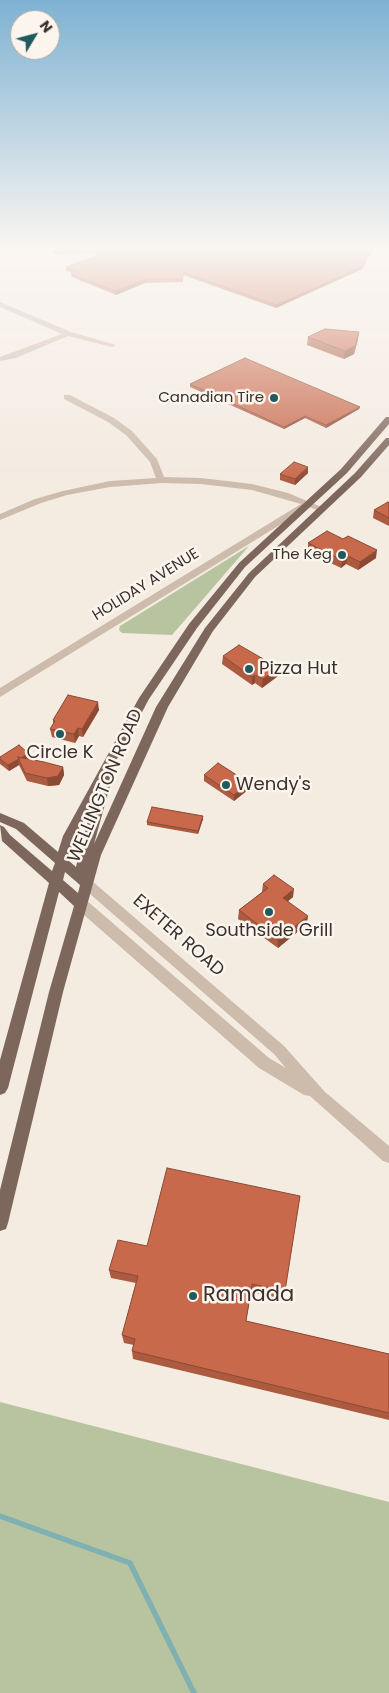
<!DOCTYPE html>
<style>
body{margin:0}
#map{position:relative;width:389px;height:1693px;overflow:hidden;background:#f4ebe1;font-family:Poppins,sans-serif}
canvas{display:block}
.north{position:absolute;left:10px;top:10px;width:50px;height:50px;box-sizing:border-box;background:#fbf5ee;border:1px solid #aea6a0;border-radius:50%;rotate:53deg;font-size:14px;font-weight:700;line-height:20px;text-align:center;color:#3b302b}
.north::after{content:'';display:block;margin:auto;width:18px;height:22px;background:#1f5a5e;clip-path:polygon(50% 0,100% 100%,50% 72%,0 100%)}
</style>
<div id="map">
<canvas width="389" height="1693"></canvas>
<div class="north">N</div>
</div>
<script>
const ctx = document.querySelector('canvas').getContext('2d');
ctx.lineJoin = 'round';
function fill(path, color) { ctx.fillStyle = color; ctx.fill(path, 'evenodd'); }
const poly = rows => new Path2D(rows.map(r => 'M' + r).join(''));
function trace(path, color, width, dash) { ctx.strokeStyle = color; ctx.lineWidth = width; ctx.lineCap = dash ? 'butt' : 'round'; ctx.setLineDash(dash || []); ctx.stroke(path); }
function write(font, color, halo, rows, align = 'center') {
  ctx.font = font + ' Poppins,sans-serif'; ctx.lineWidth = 5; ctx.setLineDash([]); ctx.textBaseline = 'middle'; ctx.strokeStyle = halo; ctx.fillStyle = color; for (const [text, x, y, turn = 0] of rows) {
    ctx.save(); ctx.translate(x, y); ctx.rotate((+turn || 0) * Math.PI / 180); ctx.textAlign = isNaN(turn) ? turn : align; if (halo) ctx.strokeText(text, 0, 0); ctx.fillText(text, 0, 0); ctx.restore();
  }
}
const green = poly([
 [249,546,172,635,122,633,119,630,120,626],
 [0,1402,389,1502,389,1693,0,1693]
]);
const stream = poly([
 [0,1516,130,1563,194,1693]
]);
const minor = poly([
 [0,302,71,332,116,345,112,347,68,336,16,358,0,361,0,357,62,334,0,307,0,302],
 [64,395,70,395,114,418,132,431,157,459,164,477,201,478,252,484,288,493,326,509,322,512,309,507,0,697,0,688,301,504,252,490,201,484,161,483,110,487,67,495,41,503,0,520,0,514,35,499,63,491,110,481,156,478,150,462,126,435,108,422,64,399,64,395],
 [87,879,92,881,284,1046,325,1092,389,1146,389,1163,383,1161,310,1096,304,1095,259,1068,76,908,74,904,76,900,86,900,269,1058,286,1068,274,1054,82,887,81,884,82,881,87,879]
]);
const major = poly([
 [386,417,389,417,389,424,347,473,245,567,197,628,149,699,110,772,113,775,94,844,156,707,205,628,249,573,355,473,386,438,389,438,389,445,361,477,255,577,213,631,168,707,101,855,63,992,8,1223,6,1229,0,1231,0,1190,49,992,74,906,59,892,8,1088,5,1093,0,1095,0,1060,49,883,2,841,0,825,4,827,10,835,52,871,55,863,16,829,0,822,0,813,24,823,58,852,63,836,139,698,189,624,239,563,341,469,386,417],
 [93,803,80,849,76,867,68,860,75,836,93,803],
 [65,872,80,885,78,893,63,880,65,872]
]);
const wall = poly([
 [56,249,373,249,362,269,276,308,183,275,183,282,145,283,116,295,72,277,71,274,73,273,66,271,66,267,105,253,54,254,53,250],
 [308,337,358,339,354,354,344,359,307,345],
 [190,384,360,407,359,409,326,428,305,418,284,429,190,387],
 [308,467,308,473,295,485,280,480,280,474],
 [389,503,389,526,373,518,374,510],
 [343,539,376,558,358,570,346,564,341,568,308,552,308,543],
 [223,656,279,668,278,676,262,688,255,683,252,685,222,664],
 [99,710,83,737,79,736,75,743,52,737,50,729,53,724,53,720],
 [28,753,29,759,63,767,64,775,59,785,48,786,27,781,19,765,9,771,0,764,0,757],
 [204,775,249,789,234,801,204,781],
 [203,819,198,834,147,825,147,822],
 [263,884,293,897,288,901,307,924,278,948,238,919,239,910,262,892],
 [300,1196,283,1299,251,1292,246,1321,389,1354,389,1420,133,1359,132,1351,134,1345,124,1343,122,1335,136,1283,111,1278,109,1270,147,1246]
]);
const shadedWall = poly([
 [372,249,373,249,362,269,276,308,276,305],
 [145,279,145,283,116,295,115,291],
 [359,332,358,339,354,354,344,359,345,351],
 [360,407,359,409,326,428,326,425],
 [305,416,305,418,284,429,284,427],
 [308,467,308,473,295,485,295,479],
 [377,550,376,558,358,570,360,562],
 [348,556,346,564,341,568,342,560],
 [279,668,278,676,262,688,263,679],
 [255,675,255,683,252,685,252,677],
 [98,702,99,710,83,737,82,729],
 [78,728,79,736,75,743,74,734],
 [28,753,29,759,19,759],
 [18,759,19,765,9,771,8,765],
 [63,767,64,775,59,785,48,786,47,778],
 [249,783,249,789,234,801,234,795],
 [203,816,203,819,198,834,198,831],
 [294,889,293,897,282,906,283,898],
 [308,916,307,924,278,948,278,940]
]);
const building = poly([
 [56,249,372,249,363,266,276,305,183,272,183,279,145,279,115,291,71,274,77,272,66,267,114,249,53,250,56,249],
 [325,329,359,332,355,346,345,351,308,337,325,329],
 [245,358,360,407,326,425,305,416,284,427,190,384,245,358],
 [294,462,308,467,295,479,280,474,294,462],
 [388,502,389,503,389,518,374,510,388,502],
 [327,531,343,539,348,536,377,550,360,562,348,556,342,560,308,543,327,531],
 [239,645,279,668,263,679,255,675,252,677,223,656,239,645],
 [68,695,98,702,82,729,78,728,74,734,50,729,55,721,53,720,68,695],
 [19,745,28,753,21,758,18,757,19,759,8,765,0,759,0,757,19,745],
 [18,757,44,762,63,767,58,776,47,778,25,773,18,757],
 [218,763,249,783,234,795,204,775,218,763],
 [152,807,203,816,198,831,147,822,152,807],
 [274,875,294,889,283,898,308,916,278,940,239,910,268,888,263,884,274,875],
 [167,1168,300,1196,285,1291,252,1284,246,1321,389,1354,389,1413,132,1351,135,1339,122,1335,138,1276,109,1270,118,1240,147,1246,167,1168]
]);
const markers = [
 [274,398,5,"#1f5a5e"],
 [342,555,5,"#1f5a5e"],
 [249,669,5,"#1f5a5e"],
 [60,734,5,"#1f5a5e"],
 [226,785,5,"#1f5a5e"],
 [269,912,5,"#1f5a5e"],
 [193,1296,5,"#1f5a5e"]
];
const farPoinames = [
 ["Canadian Tire",264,398],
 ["The Keg",332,555]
];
const farStreetnames = [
 ["HOLIDAY AVENUE",146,585,-32]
];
const poiNames = [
 ["Pizza Hut",259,669],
 ["Circle K",60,753,"center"],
 ["Wendy's",236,785],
 ["Southside Grill",269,931,"center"]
];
const streetNames = [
 ["WELLINGTON ROAD",106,786,-67],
 ["EXETER ROAD",178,936,41]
];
const nearPoinames = [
 ["Ramada",203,1296]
];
fill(green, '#b8c4a0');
trace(stream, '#7fb0b2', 5.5);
fill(minor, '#cdbbac');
fill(major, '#7d675c');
fill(wall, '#ac5a40');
fill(shadedWall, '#8c4a34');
fill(building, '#c8694b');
trace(building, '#8c4a34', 1);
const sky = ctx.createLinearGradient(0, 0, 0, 486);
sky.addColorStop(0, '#7eb2d2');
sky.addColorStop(0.51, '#faf6f2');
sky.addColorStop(1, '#faf6f200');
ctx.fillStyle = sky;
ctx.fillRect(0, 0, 389, 486);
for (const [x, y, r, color] of markers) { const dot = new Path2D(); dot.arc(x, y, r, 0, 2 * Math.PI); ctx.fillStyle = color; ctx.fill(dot); trace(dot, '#fbf5ee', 2); }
write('15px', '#3b302b', '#fbf5ee', farPoinames, 'right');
write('15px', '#3b302b', '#fbf5ee', farStreetnames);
write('18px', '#3b302b', '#fbf5ee', poiNames, 'left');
write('18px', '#3b302b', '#fbf5ee', streetNames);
write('21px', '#3b302b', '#fbf5ee', nearPoinames, 'left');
</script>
